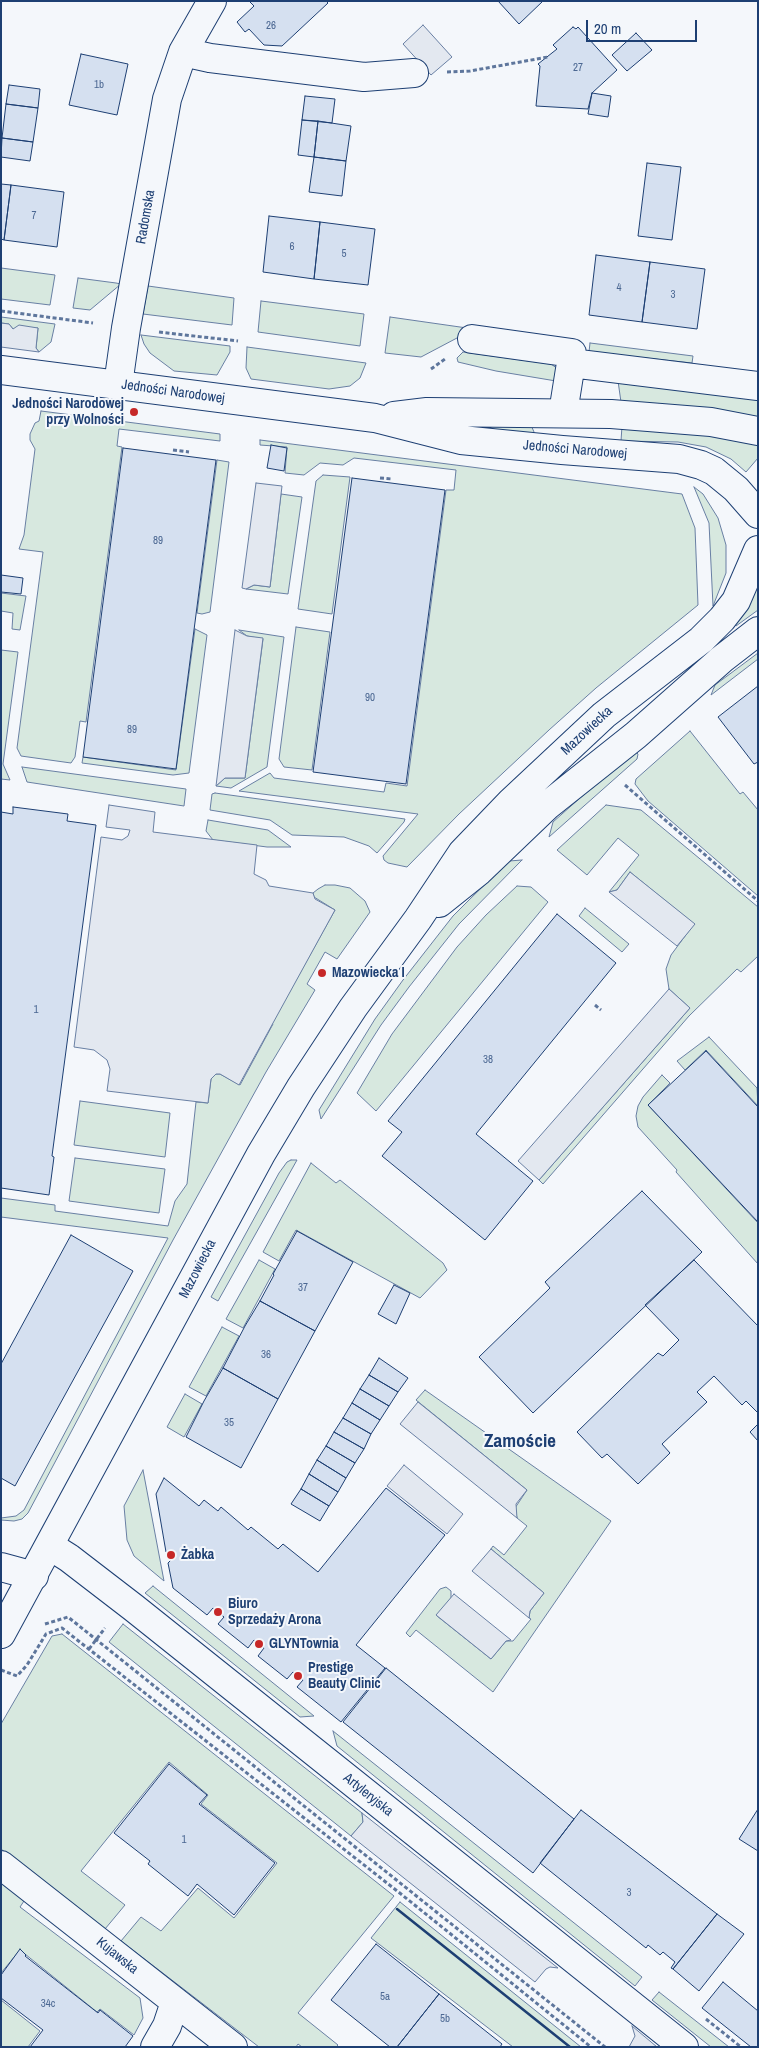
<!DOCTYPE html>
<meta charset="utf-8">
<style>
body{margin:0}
#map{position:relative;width:759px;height:2048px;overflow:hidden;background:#f4f7fb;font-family:"Archivo Narrow",sans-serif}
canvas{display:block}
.frame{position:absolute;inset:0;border:2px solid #1d3f73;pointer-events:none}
.scale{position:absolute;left:586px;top:20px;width:111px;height:22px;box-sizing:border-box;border:2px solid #1d3f73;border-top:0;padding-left:6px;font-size:15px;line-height:18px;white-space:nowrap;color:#1d3f73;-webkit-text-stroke:4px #f4f7fb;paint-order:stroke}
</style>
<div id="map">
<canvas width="759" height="2048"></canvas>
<div class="frame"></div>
<div class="scale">20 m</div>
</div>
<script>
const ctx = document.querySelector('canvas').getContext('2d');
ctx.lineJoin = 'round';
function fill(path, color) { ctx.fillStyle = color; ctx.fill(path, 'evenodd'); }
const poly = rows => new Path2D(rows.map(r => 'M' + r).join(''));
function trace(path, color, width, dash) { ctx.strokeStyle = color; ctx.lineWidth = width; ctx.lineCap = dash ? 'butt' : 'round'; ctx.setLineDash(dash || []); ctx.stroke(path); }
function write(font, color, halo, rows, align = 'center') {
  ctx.font = font + ' "Archivo Narrow",sans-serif'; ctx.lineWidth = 4; ctx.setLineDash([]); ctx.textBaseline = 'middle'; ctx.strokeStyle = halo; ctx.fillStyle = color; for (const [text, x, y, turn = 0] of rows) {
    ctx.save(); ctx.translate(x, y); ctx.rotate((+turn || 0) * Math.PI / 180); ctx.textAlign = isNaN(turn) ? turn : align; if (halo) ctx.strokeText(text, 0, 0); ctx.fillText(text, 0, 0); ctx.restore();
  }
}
const green = poly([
 [1,268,55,275,50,305,1,299,1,268],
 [78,278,116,283,121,284,90,310,73,308,78,278],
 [148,286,234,298,232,325,143,314,148,286],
 [261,301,364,314,360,346,258,332,261,301],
 [1,317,55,324,51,342,39,352,36,348,38,328,13,329,9,324,1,323,1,317],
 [390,317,474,329,421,357,385,353,390,317],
 [141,335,230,346,230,352,217,375,174,371,150,353,144,344,141,335],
 [590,343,693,356,692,363,589,352,590,343],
 [247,347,366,363,360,378,350,386,329,389,251,379,246,368,247,347],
 [463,352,551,364,558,369,556,381,496,371,458,362,457,358,463,352],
 [618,381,758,397,758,420,621,402,618,381],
 [41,411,220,434,220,441,119,429,117,446,122,447,86,722,80,721,75,757,71,763,21,756,17,748,43,552,19,549,24,535,35,449,30,440,30,434,35,423,39,421,41,411],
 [463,425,531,425,534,432,533,435,463,427,463,425],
 [622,426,692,432,758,444,758,458,746,472,731,459,706,447,678,442,621,441,622,426],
 [260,440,682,494,695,528,698,605,596,688,549,730,459,814,407,867,388,863,384,860,383,856,418,814,239,791,270,773,274,778,384,792,386,783,407,786,446,490,454,490,456,470,354,458,343,465,320,463,304,475,285,473,287,447,260,445,260,440],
 [217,460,229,462,210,612,202,614,197,613,217,460],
 [323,475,350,477,332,614,298,609,316,481,323,475],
 [694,487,703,494,718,518,726,545,726,573,713,606,709,523,694,487],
 [281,494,302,497,288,594,246,589,254,585,270,587,281,494],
 [758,583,758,610,736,626,735,624,758,583],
 [1,593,26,596,20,630,12,629,13,613,1,611,1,593],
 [296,627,330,632,312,770,284,767,279,759,296,627],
 [195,629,207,635,189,773,173,775,82,763,83,757,176,770,195,629],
 [239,630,284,637,267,767,231,788,216,786,225,778,245,778,263,639,247,636,239,630],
 [1,650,18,652,3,764,10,780,1,779,1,650],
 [758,653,758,659,711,695,715,685,758,653],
 [690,731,740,794,743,792,758,810,758,896,648,801,635,784,636,779,690,731],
 [634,750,638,754,637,759,549,837,553,822,634,750],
 [22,767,186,789,184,806,27,782,22,767],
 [215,793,405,819,404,822,377,853,369,846,344,837,292,835,270,820,210,810,212,794,215,793],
 [606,805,641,810,758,907,758,956,741,972,737,969,689,1016,543,1184,539,1180,690,1008,669,989,666,969,671,955,694,924,630,872,617,890,609,892,639,855,618,838,587,875,557,850,606,805],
 [208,820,268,830,291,847,267,847,213,840,206,831,208,820],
 [522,860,459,924,409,987,381,1025,321,1119,319,1110,375,1019,403,980,453,916,469,900,509,861,522,860],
 [325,885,335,885,350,888,365,901,370,912,337,959,325,952,307,984,315,990,266,1072,173,1240,28,1513,22,1519,14,1521,1,1520,1,1518,16,1516,24,1510,168,1238,1,1217,1,1198,55,1205,55,1211,168,1226,175,1201,187,1184,196,1102,208,1103,211,1079,216,1074,220,1074,240,1085,273,1024,253,1013,286,998,335,910,314,897,313,893,318,889,325,885],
 [517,886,531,887,548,902,376,1111,357,1093,392,1034,457,947,486,915,517,886],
 [585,908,629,944,622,952,579,916,585,908],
 [709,1037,757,1088,758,1106,706,1050,685,1070,677,1061,709,1037],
 [662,1075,670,1083,648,1105,758,1223,758,1264,676,1172,677,1170,638,1127,636,1116,638,1106,643,1097,662,1075],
 [80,1101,170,1113,165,1157,74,1145,80,1101],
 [75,1158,165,1169,159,1213,69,1201,75,1158],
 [291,1160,297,1160,218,1301,211,1297,279,1173,287,1162,291,1160],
 [311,1163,336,1183,340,1180,443,1263,447,1270,420,1298,296,1230,279,1261,263,1252,311,1163],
 [259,1260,275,1269,243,1328,226,1319,259,1260],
 [222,1327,239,1336,206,1396,189,1387,222,1327],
 [425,1390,611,1521,493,1692,416,1630,410,1637,406,1633,440,1589,446,1587,451,1591,451,1598,437,1616,491,1659,506,1641,513,1641,531,1619,529,1618,530,1611,544,1593,491,1549,493,1546,504,1555,527,1526,517,1518,515,1508,527,1490,416,1400,425,1390],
 [185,1394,202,1404,184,1437,167,1427,185,1394],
 [143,1470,164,1581,134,1556,127,1540,124,1506,143,1470],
 [153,1586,314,1716,300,1717,145,1593,153,1586],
 [123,1624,362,1813,363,1822,351,1836,109,1642,123,1624],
 [62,1634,394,1896,298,2013,338,2045,336,2047,302,2047,298,2044,296,2047,259,2047,121,1941,141,1917,161,1931,198,1888,234,1918,277,1863,201,1804,208,1795,169,1762,81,1871,125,1905,105,1929,1,1849,1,1724,52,1636,62,1634],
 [333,1731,642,1977,635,1986,337,1746,333,1731],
 [1,1881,26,1898,20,1907,140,1998,143,2018,134,2035,100,2009,97,2012,20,1950,1,1973,1,1881],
 [400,1902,581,2047,513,2047,371,1938,400,1902],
 [659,1992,729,2047,711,2047,652,2000,659,1992],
 [1,2000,40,2031,28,2047,1,2047,1,2000]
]);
const parking = poly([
 [423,25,452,57,431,75,403,44,423,25],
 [1,323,9,324,13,329,19,325,38,328,36,348,39,352,1,347,1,323],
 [256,483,282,486,270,587,254,585,246,589,242,588,256,483],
 [235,630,247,636,263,638,245,778,225,778,216,786,235,630],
 [109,805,155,812,153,832,257,845,254,874,266,880,269,886,313,893,315,899,335,910,239,1085,220,1074,216,1074,211,1079,208,1103,107,1091,110,1069,107,1060,94,1050,74,1047,101,837,122,840,128,836,130,830,106,827,109,805],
 [630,872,695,924,677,946,609,892,617,890,630,872],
 [669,989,690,1008,539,1180,518,1161,669,989],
 [418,1402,527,1490,516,1504,517,1518,400,1424,418,1402],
 [404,1465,463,1514,447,1534,387,1486,404,1465],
 [491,1549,544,1593,530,1611,529,1618,472,1571,491,1549],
 [454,1594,511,1640,506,1641,491,1659,436,1615,454,1594],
 [362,1813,558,1968,550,1967,546,1969,535,1982,351,1836,363,1822,362,1813],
 [632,2026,657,2047,629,2047,635,2036,632,2026]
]);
const building = poly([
 [249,1,326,1,328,3,282,46,264,45,249,29,245,32,237,22,254,6,249,1],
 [498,1,543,1,519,24,498,1],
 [573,27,576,29,578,27,617,70,592,93,588,109,536,106,540,66,538,64,557,49,553,45,573,27],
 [636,33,652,50,627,71,612,55,636,33],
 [81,54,128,64,117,115,69,105,81,54],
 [9,85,40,89,38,108,6,104,9,85],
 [592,93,611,96,608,117,588,114,592,93],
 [305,96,335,99,332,123,302,120,305,96],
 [6,104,38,108,33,142,2,138,6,104],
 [302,120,318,121,314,157,298,155,302,120],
 [318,121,351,126,346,161,314,157,318,121],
 [2,138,33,142,30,161,1,157,2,138],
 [314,157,346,161,342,196,309,192,314,157],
 [647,163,681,167,672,240,638,236,647,163],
 [1,184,11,185,4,240,1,239,1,184],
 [11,185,64,192,57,247,4,240,11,185],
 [269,216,320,222,314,279,263,272,269,216],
 [320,222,375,229,368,285,314,279,320,222],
 [596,255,650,262,642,322,589,315,596,255],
 [650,262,705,269,697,329,642,322,650,262],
 [271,445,287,448,284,471,267,468,271,445],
 [123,448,216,460,176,769,83,757,123,448],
 [352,478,445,490,406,784,313,772,352,478],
 [1,575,23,578,21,594,1,592,1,575],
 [758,686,758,762,754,764,718,717,758,686],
 [13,807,68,814,67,821,96,825,52,1156,54,1157,49,1195,1,1188,1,812,13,814,13,807],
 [557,914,616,963,476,1134,533,1181,485,1240,382,1156,402,1132,388,1121,557,914],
 [706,1051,758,1107,758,1222,648,1105,706,1051],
 [642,1191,702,1252,533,1413,479,1357,550,1288,545,1282,642,1191],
 [297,1231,353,1262,315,1331,260,1301,274,1275,273,1274,297,1231],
 [71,1235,133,1271,15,1486,1,1478,1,1364,71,1235],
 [694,1260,758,1326,758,1413,746,1401,742,1405,714,1376,697,1392,707,1402,662,1444,670,1453,638,1484,607,1454,602,1458,577,1432,658,1353,663,1356,679,1340,645,1305,694,1260],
 [394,1285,410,1293,396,1324,378,1314,394,1285],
 [260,1301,315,1331,278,1399,223,1368,245,1326,260,1301],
 [379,1358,408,1378,398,1392,369,1375,379,1358],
 [223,1368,278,1399,241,1468,186,1437,204,1401,223,1368],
 [369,1375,398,1392,389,1406,360,1389,369,1375],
 [360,1389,389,1406,380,1420,352,1403,360,1389],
 [352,1403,380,1420,371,1434,343,1418,352,1403],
 [343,1418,371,1434,364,1449,334,1432,343,1418],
 [758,1424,758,1441,750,1432,758,1424],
 [334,1432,364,1449,355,1463,326,1446,334,1432],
 [326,1446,355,1463,346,1478,317,1460,326,1446],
 [317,1460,346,1478,338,1492,309,1474,317,1460],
 [309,1474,338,1492,329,1506,301,1489,309,1474],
 [164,1478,199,1506,204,1500,218,1511,221,1507,248,1530,251,1527,278,1549,283,1544,318,1572,386,1488,445,1535,356,1645,385,1668,341,1722,297,1687,303,1680,293,1672,287,1679,258,1656,264,1648,254,1640,248,1648,218,1624,224,1617,218,1612,213,1608,207,1615,173,1588,168,1563,174,1557,166,1552,156,1494,164,1478],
 [301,1489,329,1506,320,1521,291,1504,301,1489],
 [386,1668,574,1819,533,1873,343,1722,386,1668],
 [169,1764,207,1795,199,1804,275,1863,234,1915,197,1884,188,1896,148,1864,150,1861,114,1833,169,1764],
 [758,1809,758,1851,739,1839,758,1809],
 [581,1810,717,1914,673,1969,671,1968,675,1962,663,1952,660,1955,648,1945,646,1948,540,1863,581,1810],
 [717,1914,744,1934,699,1991,673,1969,717,1914],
 [376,1944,439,1994,397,2047,390,2047,331,2000,376,1944],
 [20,1949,26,1955,25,1956,98,2013,100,2010,133,2036,125,2047,30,2047,43,2030,1,1998,1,1975,20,1949],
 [723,1982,758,2011,758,2047,751,2047,702,2008,723,1982],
 [439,1994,502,2044,500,2047,397,2047,439,1994]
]);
const path = poly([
 [447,72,470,71,548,57],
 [1,311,93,323],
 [159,332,238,341],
 [431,369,445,359],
 [173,450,189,452],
 [380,478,392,479],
 [625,785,758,901],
 [595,1005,601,1010],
 [45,1624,68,1617,605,2047],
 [89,1649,105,1628],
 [1,1670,17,1676,27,1665,46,1634,62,1628,401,1894,591,2047],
 [706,2019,741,2047]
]);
const street = poly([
 [183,52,210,58,364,77,414,73],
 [472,339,572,353,571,363],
 [118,385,126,328,167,99,183,52,212,1],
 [563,413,571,363,758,386],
 [50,1546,69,1558,134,1608,684,2047],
 [1,1567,34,1576],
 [1,1865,233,2047],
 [155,2047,167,2026,175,2002]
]);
const secondary = poly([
 [1,370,375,418,461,440,562,450,679,459,701,465,714,471,736,489,758,514],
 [394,416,427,412,611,414,711,422,758,431],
 [439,903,479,871,548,805,636,735,722,659,758,631],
 [1,1634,261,1154,301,1087,353,1008,418,919,462,853,511,802,604,715,701,640,722,619,736,601,758,550]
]);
const wall = poly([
 [397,1909,570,2047]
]);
const markers = [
 [134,412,5,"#c62828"],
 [322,973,5,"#c62828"],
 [171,1555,5,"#c62828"],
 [218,1612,5,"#c62828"],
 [259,1644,5,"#c62828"],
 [298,1676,5,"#c62828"]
];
const numberNames = [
 ["26",271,26],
 ["27",578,68],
 ["1b",99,85],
 ["7",34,216],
 ["6",292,247],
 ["5",344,254],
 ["4",619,288],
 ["3",673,295],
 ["89",158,541],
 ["90",370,698],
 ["89",132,730],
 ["1",36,1010],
 ["38",488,1060],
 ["37",303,1288],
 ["36",266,1355],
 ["35",229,1423],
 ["1",184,1840],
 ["3",629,1893],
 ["5a",385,1997],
 ["34c",48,2004],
 ["5b",445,2019]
];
const streetNames = [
 ["Radomska",146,217,-80],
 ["Jedności Narodowej",173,392,8],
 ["Jedności Narodowej",575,450,5],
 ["Mazowiecka",587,731,-43],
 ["Mazowiecka",198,1269,-63],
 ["Artyleryjska",368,1795,39],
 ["Kujawska",117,1956,39]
];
const poiNames = [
 ["Jedności Narodowej",124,404,"right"],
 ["przy Wolności",124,420,"right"],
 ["Mazowiecka I",332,973],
 ["Żabka",181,1555],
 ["Biuro",228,1604],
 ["Sprzedaży Arona",228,1620],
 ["GLYNTownia",269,1644],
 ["Prestige",308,1668],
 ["Beauty Clinic",308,1684]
];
const districtNames = [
 ["Zamoście",520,1442]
];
fill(green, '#d7e8df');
trace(green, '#687fa3', 1);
fill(parking, '#e3e8f0');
trace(parking, '#687fa3', 1);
fill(building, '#d5e0f0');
trace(building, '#1d3f73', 1);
trace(street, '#1d3f73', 30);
trace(secondary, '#1d3f73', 30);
trace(path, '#5e769c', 3, [4, 2.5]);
trace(street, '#f4f7fb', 28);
trace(secondary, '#f4f7fb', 28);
trace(wall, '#1d3f73', 2.5);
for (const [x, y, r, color] of markers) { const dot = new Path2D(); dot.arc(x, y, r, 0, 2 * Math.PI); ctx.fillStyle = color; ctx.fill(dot); trace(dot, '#f4f7fb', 2); }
write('11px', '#4b6792', null, numberNames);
write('14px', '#1d3f73', '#f4f7fb', streetNames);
write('bold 14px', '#1d3f73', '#f4f7fb', poiNames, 'left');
write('bold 19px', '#1d3f73', '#f4f7fb', districtNames);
</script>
